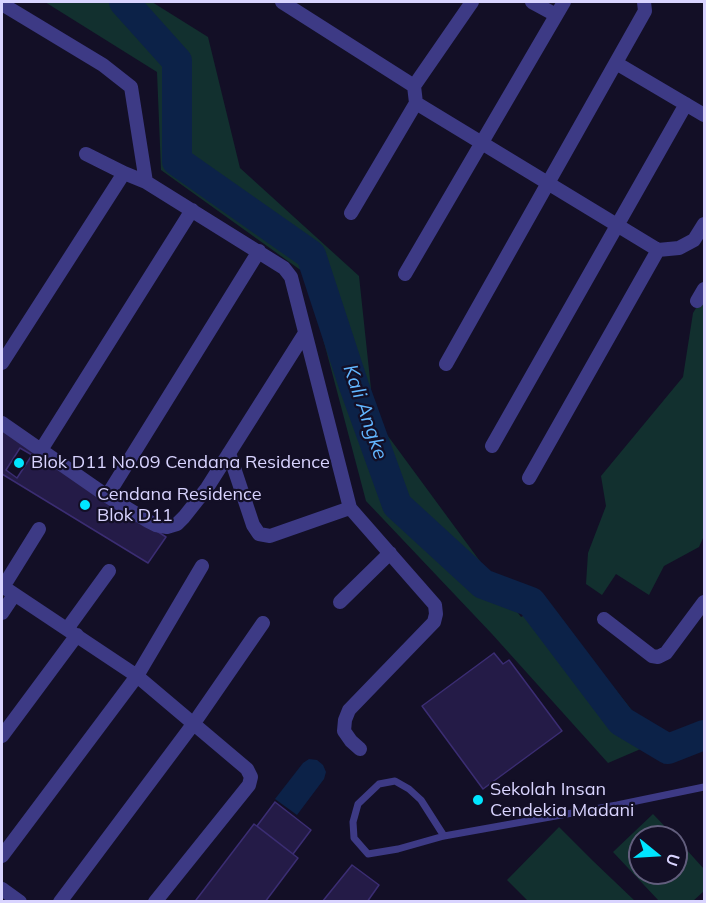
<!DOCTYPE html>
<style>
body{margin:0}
#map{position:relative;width:706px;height:903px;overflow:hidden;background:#130f26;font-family:Mulish,sans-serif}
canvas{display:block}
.frame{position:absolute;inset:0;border:3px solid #d9d4ff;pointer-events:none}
.north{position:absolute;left:628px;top:825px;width:60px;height:60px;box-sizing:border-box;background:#130f26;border:2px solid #625e7d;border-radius:50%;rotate:108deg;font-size:16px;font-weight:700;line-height:24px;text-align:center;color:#d9d4ff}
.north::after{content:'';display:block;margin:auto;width:21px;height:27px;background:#00e5ff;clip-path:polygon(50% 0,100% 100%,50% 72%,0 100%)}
</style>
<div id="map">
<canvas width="706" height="903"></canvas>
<div class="frame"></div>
<div class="north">U</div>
</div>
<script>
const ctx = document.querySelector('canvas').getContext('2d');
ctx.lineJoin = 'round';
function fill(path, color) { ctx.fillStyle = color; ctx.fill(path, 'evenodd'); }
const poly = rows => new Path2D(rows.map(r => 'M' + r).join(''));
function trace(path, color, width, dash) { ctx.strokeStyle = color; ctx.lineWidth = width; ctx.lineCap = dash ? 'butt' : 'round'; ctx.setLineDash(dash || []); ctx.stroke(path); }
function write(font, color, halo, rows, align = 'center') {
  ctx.font = font + ' Mulish,sans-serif'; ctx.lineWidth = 4.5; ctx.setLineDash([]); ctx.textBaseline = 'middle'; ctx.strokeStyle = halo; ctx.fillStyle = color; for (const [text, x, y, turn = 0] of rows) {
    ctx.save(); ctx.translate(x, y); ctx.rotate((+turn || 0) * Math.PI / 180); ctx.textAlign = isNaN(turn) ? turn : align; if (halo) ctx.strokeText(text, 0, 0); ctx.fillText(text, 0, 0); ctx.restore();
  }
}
const green = poly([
 [45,2,152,2,208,37,240,168,359,276,374,417,521,617,547,603,657,742,608,763,492,634,366,501,306,274,161,170,157,72],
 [704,295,704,536,699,547,664,566,649,595,616,574,602,595,586,584,588,553,606,506,601,476,683,377,693,313],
 [653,814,675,837,640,837,640,873,676,873,676,838,704,869,704,891,693,901,659,901,613,852],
 [559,827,592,860,635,901,528,901,507,880]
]);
const water = poly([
 [309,759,317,760,323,765,326,772,324,779,297,815,275,799,303,763]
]);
const river = poly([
 [124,2,177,61,177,161,311,255,354,386,397,505,483,584,531,602,621,721,668,749,704,735]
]);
const building = poly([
 [2,430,166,537,148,563,2,474,2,430],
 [20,448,32,455,17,478,6,470,20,448],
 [494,653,503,664,509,660,562,731,483,789,422,706,494,653],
 [275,802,311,830,293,854,257,826,275,802],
 [254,824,298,858,265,902,197,902,196,900,254,824],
 [352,865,379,885,367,902,322,902,352,865]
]);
const lane = poly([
 [444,836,421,800,409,789,395,781,379,784,358,804,353,822,354,838,368,854,398,849,444,836,617,805,704,787]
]);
const street = poly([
 [282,2,414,86,416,103,658,250,679,248,694,240,704,224],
 [532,2,556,15],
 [2,4,103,65,131,87,146,182],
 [616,63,704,115],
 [414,86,472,2],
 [86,154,124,173],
 [351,213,416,103],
 [405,274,564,2],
 [697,301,704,289],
 [2,363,124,173,146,182,284,268,291,277,350,508,435,605,436,614,434,622,349,710,345,720,344,731,351,741,360,749],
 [446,364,645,11,644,2],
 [2,423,107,496,148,521,156,525,167,527,177,524,184,517,207,488,305,333],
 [492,446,686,104],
 [41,450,192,210],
 [229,453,253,525,259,534,270,536,350,508],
 [529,478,658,250],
 [107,496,259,251],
 [2,586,137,676,247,769,251,777,249,785,155,902],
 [3,587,39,529],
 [340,602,390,553],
 [2,613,14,595],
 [604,619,652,656,658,657,666,653,704,602],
 [67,629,109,571],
 [2,736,77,635],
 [2,856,137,676,202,566],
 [2,889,20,902],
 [60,902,194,723,263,623]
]);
const markers = [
 [19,463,6,"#00e5ff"],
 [85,505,6,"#00e5ff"],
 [478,800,6,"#00e5ff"]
];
const poiNames = [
 ["Blok D11 No.09 Cendana Residence",31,463],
 ["Cendana Residence",97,495],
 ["Blok D11",97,516],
 ["Sekolah Insan",490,790],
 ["Cendekia Madani",490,811]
];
const waterNames = [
 ["Kali Angke",365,412,71]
];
fill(green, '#12302f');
fill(water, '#0c2248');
trace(river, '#0c2248', 30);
fill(building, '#241b47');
trace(building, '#3b2d73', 1.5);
trace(lane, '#3d3a85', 7);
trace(street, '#3d3a85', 14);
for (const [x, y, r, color] of markers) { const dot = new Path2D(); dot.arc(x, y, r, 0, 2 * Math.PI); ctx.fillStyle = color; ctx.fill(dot); trace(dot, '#130f26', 2); }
write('18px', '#d9d4ff', '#130f26', poiNames, 'left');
write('italic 20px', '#62b6ff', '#130f26', waterNames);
</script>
